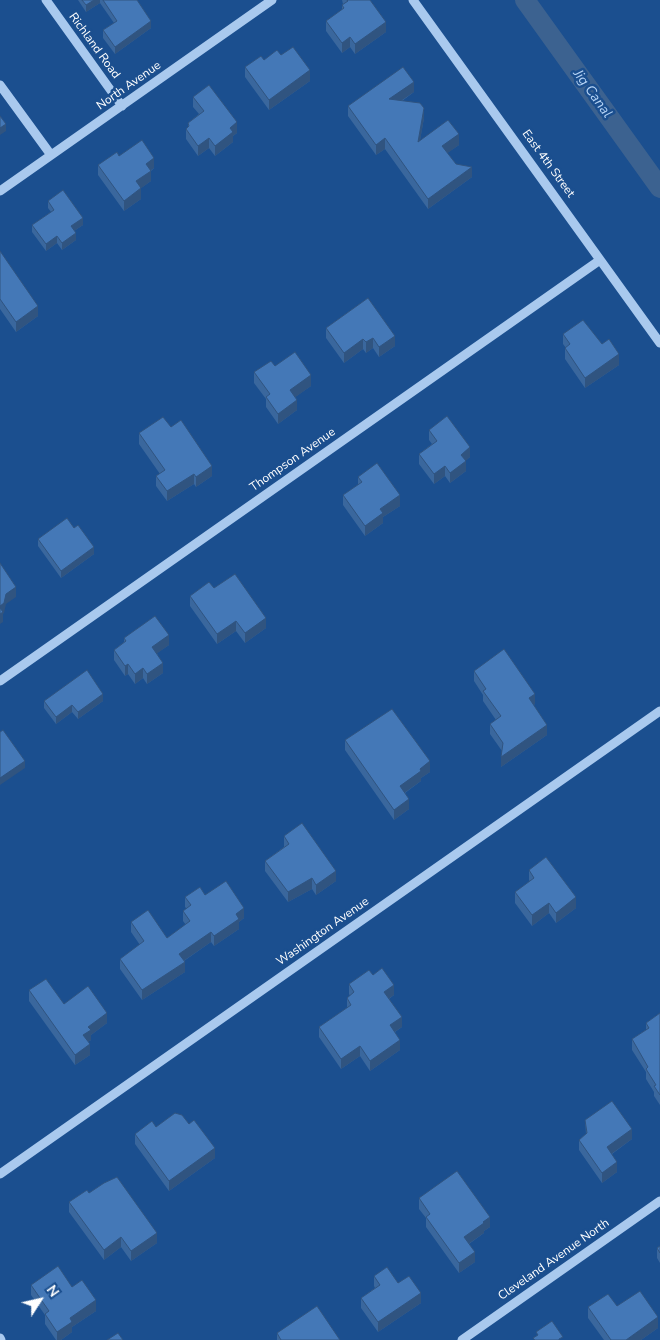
<!DOCTYPE html>
<style>
body{margin:0}
#map{position:relative;width:660px;height:1340px;overflow:hidden;background:#1b4f8f;font-family:"Nunito Sans",sans-serif}
canvas{display:block}
.north{position:absolute;left:15px;top:1275px;width:50px;height:50px;-webkit-text-stroke:4px #1b4f8f;paint-order:stroke;rotate:55deg;font-size:14px;font-weight:700;line-height:20px;text-align:center;color:#fff}
.north::after{content:'';display:block;margin:auto;width:18px;height:22px;background:#fff;clip-path:polygon(50% 0,100% 100%,50% 72%,0 100%)}
</style>
<div id="map">
<canvas width="660" height="1340"></canvas>
<div class="north">N</div>
</div>
<script>
const ctx = document.querySelector('canvas').getContext('2d');
ctx.lineJoin = 'round';
const poly = rows => new Path2D(rows.map(r => 'M' + r).join(''));
function trace(path, color, width, dash) { ctx.strokeStyle = color; ctx.lineWidth = width; ctx.lineCap = dash ? 'butt' : 'round'; ctx.setLineDash(dash || []); ctx.stroke(path); }
function fill(path, color) { ctx.fillStyle = color; ctx.fill(path, 'evenodd'); }
function write(font, color, halo, rows, align = 'center') {
  ctx.font = font + ' "Nunito Sans",sans-serif'; ctx.lineWidth = 5; ctx.setLineDash([]); ctx.textBaseline = 'middle'; ctx.strokeStyle = halo; ctx.fillStyle = color; for (const [text, x, y, turn = 0] of rows) {
    ctx.save(); ctx.translate(x, y); ctx.rotate((+turn || 0) * Math.PI / 180); ctx.textAlign = isNaN(turn) ? turn : align; if (halo) ctx.strokeText(text, 0, 0); ctx.fillText(text, 0, 0); ctx.restore();
  }
}
const canal = poly([
 [525,0,660,188]
]);
const minor = poly([
 [46,0,122,106],
 [413,0,660,343],
 [0,85,51,155],
 [0,191,272,0],
 [0,681,600,260],
 [0,1174,660,711],
 [0,1338,1,1340],
 [462,1340,660,1201]
]);
const wall = poly([
 [78,0,137,0,151,28,115,54,103,38,103,30,114,23,100,3,86,12],
 [342,0,370,0,386,32,355,54,350,47,342,53,326,31,326,21,342,10,342,5,343,4],
 [264,60,310,81,269,110,245,77,245,67],
 [414,92,402,101,424,118,420,140,459,145,447,153,456,164,472,177,428,209,385,149,376,155,348,116,348,106],
 [193,97,237,133,233,136,233,142,215,156,209,148,198,156,186,139,186,129,188,128,188,123,199,114,193,107],
 [119,156,154,168,151,171,151,181,141,188,141,199,124,211,98,175,98,165],
 [48,201,83,225,74,231,76,240,62,250,57,243,46,251,32,232,32,225,51,212,48,208],
 [0,251,38,316,16,332,0,309],
 [368,298,395,346,379,357,373,348,366,353,363,349,344,363,326,338,326,328],
 [563,334,602,344,619,365,585,388,565,359,565,348,566,348,563,344],
 [275,366,311,386,295,397,297,410,278,424,266,407,266,399,254,383,254,372],
 [171,427,212,476,196,487,194,484,167,501,156,486,156,476,160,474,139,444,139,433],
 [429,430,470,457,465,461,466,471,450,483,445,476,434,484,419,464,419,454,432,444,429,440],
 [358,477,400,506,383,517,383,523,365,536,343,505,343,495,358,485],
 [38,539,94,554,61,578,38,546],
 [214,588,266,628,245,643,236,631,217,644,190,606,190,596],
 [124,638,169,645,157,653,163,673,147,684,143,678,135,684,128,674,125,676,114,660,114,650,124,642],
 [474,671,535,704,533,705,547,735,501,767,502,751,490,734,490,724,496,720,483,701,483,695,474,681],
 [44,701,103,701,78,719,72,712,56,724,44,708],
 [345,740,430,772,421,778,421,781,405,793,409,809,394,820,345,750],
 [284,836,336,881,316,895,312,889,288,902,265,871,265,861,284,847],
 [529,870,576,908,556,923,549,913,532,926,515,903,515,892,530,882,529,880],
 [205,895,244,918,239,922,239,929,214,946,211,942,184,961,185,972,142,1000,120,969,120,959,140,945,131,932,131,922,167,938,186,925,183,921,183,911,187,909,185,907,185,897],
 [373,975,394,995,389,999,402,1027,395,1032,400,1050,370,1071,360,1056,341,1069,319,1037,319,1027,347,1008,347,998,350,996,349,994,349,984],
 [29,990,64,1004,107,1023,91,1035,91,1040,88,1042,90,1055,75,1065,29,1001],
 [660,1013,660,1105,654,1096,654,1092,646,1079,646,1072,632,1050,632,1039,646,1030,646,1023],
 [585,1120,632,1139,612,1154,617,1172,602,1183,579,1150,579,1140,586,1134],
 [189,1124,215,1158,169,1191,135,1144,135,1134,156,1127],
 [89,1193,157,1243,131,1261,121,1247,104,1260,69,1212,69,1202],
 [419,1198,490,1227,484,1231,484,1233,469,1244,475,1262,459,1273,426,1227,426,1218,419,1209],
 [660,1246,660,1263,657,1258,657,1248],
 [374,1276,398,1283,421,1303,378,1332,361,1308,361,1298,375,1288,374,1286],
 [31,1285,72,1287,96,1311,72,1327,72,1332,61,1340,56,1340,45,1324,45,1315,31,1295],
 [617,1306,658,1328,641,1340,604,1340,588,1318,588,1307],
 [277,1333,340,1340,277,1340]
]);
const shadedWall = poly([
 [94,0,100,0,100,3,86,12,86,5],
 [151,21,151,28,115,54,115,47],
 [386,22,386,32,355,54,355,44],
 [350,37,350,47,342,53,342,43],
 [310,70,310,81,269,110,269,100],
 [414,82,414,92,389,109,389,99],
 [424,108,424,118,418,152,418,142],
 [237,122,237,133,233,136,233,142,215,156,215,146,230,128],
 [6,124,6,131,0,135,0,128],
 [459,134,459,145,442,157,442,146],
 [209,138,209,148,198,156,198,146],
 [385,138,385,149,376,155,376,145],
 [154,158,154,168,146,174,146,164],
 [472,167,472,177,428,209,428,199],
 [151,171,151,181,136,192,136,181],
 [141,188,141,199,124,211,124,201],
 [83,218,83,225,71,233,71,226],
 [76,233,76,240,62,250,62,243],
 [57,236,57,243,46,251,46,244],
 [38,306,38,316,16,332,16,322],
 [395,336,395,346,379,357,379,347],
 [373,338,373,348,366,353,366,342],
 [363,339,363,349,344,363,344,353],
 [619,354,619,365,585,388,585,378],
 [311,375,311,386,290,401,290,390],
 [297,400,297,410,278,424,278,414],
 [470,447,470,457,461,465,461,455],
 [466,461,466,471,450,483,450,473],
 [212,466,212,476,196,487,196,477],
 [445,466,445,476,434,484,434,474],
 [194,474,194,484,167,501,167,491],
 [400,495,400,506,383,517,383,523,365,536,365,526,380,509],
 [94,547,94,554,61,578,61,571],
 [16,587,16,597,6,604,4,613,3,614,3,622,0,624,0,606,6,594],
 [266,618,266,628,245,643,245,633],
 [236,621,236,631,217,644,217,634],
 [169,635,169,645,152,657,152,647],
 [163,663,163,673,147,684,147,674],
 [128,664,128,674,125,676,125,666],
 [143,668,143,678,135,684,135,674],
 [103,694,103,701,78,719,78,712],
 [535,694,535,704,529,708,529,698],
 [72,705,72,712,56,724,56,717],
 [547,725,547,735,501,767,501,757],
 [25,761,25,768,0,785,0,778],
 [430,761,430,772,421,778,421,781,400,796,400,786,420,769],
 [409,799,409,809,394,820,394,810],
 [336,871,336,881,316,895,316,885],
 [312,878,312,889,288,902,288,892],
 [576,897,576,908,556,923,556,913],
 [549,903,549,913,532,926,532,915],
 [244,908,244,918,239,922,239,929,214,946,214,936,236,914],
 [211,932,211,942,179,964,179,954],
 [185,962,185,972,142,1000,142,990],
 [394,985,394,995,384,1002,384,992],
 [107,1013,107,1023,91,1035,91,1040,83,1045,83,1035,88,1027],
 [402,1017,402,1027,390,1035,390,1025],
 [400,1040,400,1050,370,1071,370,1061],
 [90,1044,90,1055,75,1065,75,1055],
 [360,1046,360,1056,341,1069,341,1059],
 [632,1129,632,1139,607,1157,607,1147],
 [215,1148,215,1158,169,1191,169,1181],
 [617,1162,617,1172,602,1183,602,1173],
 [490,1217,490,1227,484,1231,484,1233,464,1247,464,1237],
 [157,1233,157,1243,131,1261,131,1251],
 [121,1237,121,1247,104,1260,104,1250],
 [475,1252,475,1262,459,1273,459,1263],
 [421,1293,421,1303,378,1332,378,1322],
 [96,1300,96,1311,72,1327,72,1332,61,1340,57,1340,57,1332,70,1318],
 [658,1317,658,1328,641,1340,626,1340]
]);
const building = poly([
 [82,0,94,0,86,5,82,0],
 [103,0,137,0,151,21,115,47,103,30,117,21,103,0],
 [347,0,370,0,386,22,355,44,350,37,342,43,326,21,344,8,342,5,348,1,347,0],
 [293,47,310,70,269,100,245,67,261,56,264,60,277,50,281,55,293,47],
 [403,67,414,82,389,99,420,103,424,108,418,142,448,120,459,134,442,146,456,164,472,167,428,199,385,138,376,145,348,106,403,67],
 [209,85,237,122,230,128,233,132,215,146,209,138,198,146,186,129,189,126,188,123,204,111,193,97,209,85],
 [0,116,6,124,0,128,0,116],
 [142,140,154,158,146,164,151,171,136,181,141,188,124,201,98,165,117,152,119,156,142,140],
 [63,190,83,218,71,226,76,233,62,243,57,236,46,244,32,225,54,210,48,201,63,190],
 [0,251,38,306,16,322,0,299,0,251],
 [368,298,395,336,379,347,373,338,366,342,363,339,344,353,326,328,368,298],
 [583,320,602,344,609,339,619,354,585,378,565,348,570,344,563,334,583,320],
 [295,352,311,375,290,390,297,400,278,414,266,397,270,394,254,372,271,361,275,366,295,352],
 [447,416,470,447,461,455,466,461,450,473,445,466,434,474,419,454,437,441,429,430,447,416],
 [163,417,171,427,181,420,212,466,196,477,194,474,167,491,156,476,165,470,139,433,163,417],
 [377,463,400,495,380,509,383,513,365,526,343,495,362,482,358,477,377,463],
 [67,518,74,528,78,525,94,547,61,571,38,539,67,518],
 [0,563,16,587,6,594,4,603,0,606,0,563],
 [235,574,266,618,245,633,236,621,217,634,190,596,209,582,214,588,235,574],
 [0,608,3,612,0,614,0,608],
 [155,616,169,635,152,647,163,663,147,674,143,668,135,674,128,664,125,666,114,650,126,641,124,638,155,616],
 [504,649,535,694,529,698,547,725,501,757,503,743,490,724,501,716,483,691,486,689,474,671,504,649],
 [87,670,103,694,78,712,72,705,56,717,44,701,87,670],
 [392,709,430,761,420,769,421,771,400,786,409,799,394,810,345,740,392,709],
 [3,730,25,761,0,778,0,732,3,730],
 [302,823,336,871,316,885,312,878,288,892,265,861,289,844,284,836,302,823],
 [546,857,576,897,556,913,549,903,532,915,515,892,534,878,529,870,546,857],
 [226,881,244,908,236,914,239,919,214,936,211,932,179,954,185,962,142,990,120,959,144,941,131,922,148,910,167,938,190,921,183,911,191,905,185,897,200,887,205,895,226,881],
 [382,968,394,985,384,992,402,1017,390,1025,400,1040,370,1061,360,1046,341,1059,319,1027,351,1005,347,998,354,992,349,984,369,970,373,975,382,968],
 [46,979,64,1004,88,986,107,1013,88,1027,91,1030,83,1035,90,1044,75,1055,29,990,46,979],
 [660,1013,660,1095,654,1086,656,1085,646,1069,648,1067,632,1039,649,1028,646,1023,660,1013],
 [612,1101,632,1129,607,1147,617,1162,602,1173,579,1140,587,1133,585,1120,612,1101],
 [175,1113,182,1115,189,1124,194,1120,215,1148,169,1181,135,1134,152,1121,156,1127,175,1113],
 [457,1171,490,1217,483,1222,484,1223,464,1237,475,1252,459,1263,426,1217,430,1214,419,1198,457,1171],
 [117,1177,157,1233,131,1251,121,1237,104,1250,69,1202,87,1190,89,1193,104,1183,117,1177],
 [660,1246,660,1253,657,1248,660,1246],
 [58,1266,72,1287,82,1280,96,1300,70,1318,72,1322,57,1332,45,1314,49,1311,31,1285,58,1266],
 [387,1267,398,1283,409,1276,421,1293,378,1322,361,1298,380,1285,374,1276,387,1267],
 [640,1291,658,1317,626,1340,611,1340,588,1307,608,1294,617,1306,640,1291],
 [317,1306,340,1340,281,1340,277,1333,317,1306],
 [552,1321,563,1337,559,1339,559,1340,535,1340,533,1338,538,1335,536,1332,552,1321],
 [118,1333,123,1340,107,1340,118,1333]
]);
const streetNames = [
 ["Richland Road",94,46,54],
 ["North Avenue",129,86,-35],
 ["East 4th Street",548,164,54],
 ["Thompson Avenue",293,460,-35],
 ["Washington Avenue",323,932,-35],
 ["Cleveland Avenue North",554,1260,-35]
];
const waterNames = [
 ["Jig Canal",592,94,54]
];
trace(canal, '#3c6290', 20);
trace(minor, '#a9c9ee', 9);
fill(wall, '#3a679d');
fill(shadedWall, '#305480');
fill(building, '#4478b7');
trace(building, '#305480', 1);
write('12px', '#fff', '#1b4f8f', streetNames);
write('italic 14px', '#b5d3f5', '#1b4f8f', waterNames);
</script>
